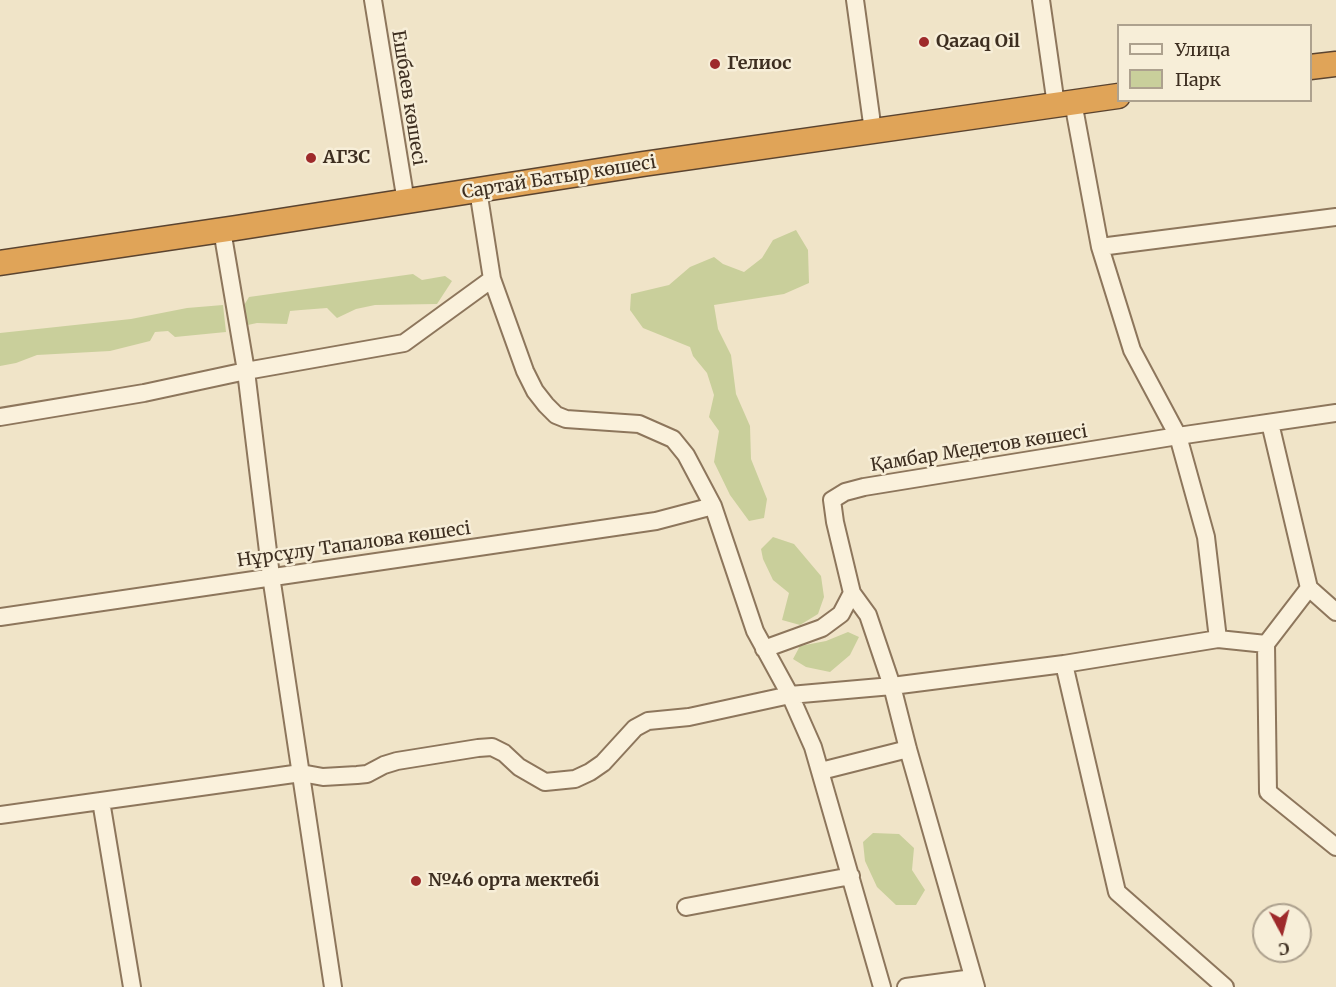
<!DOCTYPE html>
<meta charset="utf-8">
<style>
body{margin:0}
#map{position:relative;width:1336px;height:987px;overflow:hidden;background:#f0e4c8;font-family:Merriweather,serif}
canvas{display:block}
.legend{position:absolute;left:1117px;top:24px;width:195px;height:78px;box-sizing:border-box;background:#f7eed8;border:2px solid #ada18e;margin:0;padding:8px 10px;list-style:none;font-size:18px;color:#3d2e20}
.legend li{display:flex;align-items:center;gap:12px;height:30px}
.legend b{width:30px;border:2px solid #ada18e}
.north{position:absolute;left:1252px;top:903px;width:60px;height:60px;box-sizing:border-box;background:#f7eed8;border:2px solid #ada18e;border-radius:50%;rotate:173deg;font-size:16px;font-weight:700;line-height:24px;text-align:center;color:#3d2e20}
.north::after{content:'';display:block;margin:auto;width:21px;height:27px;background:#9e2a2b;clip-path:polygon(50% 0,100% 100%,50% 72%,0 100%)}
</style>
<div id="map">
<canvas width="1336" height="987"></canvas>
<ul class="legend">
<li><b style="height:8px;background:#faf1dc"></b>Улица</li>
<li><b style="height:16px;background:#c9cf9b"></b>Парк</li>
</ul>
<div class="north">С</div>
</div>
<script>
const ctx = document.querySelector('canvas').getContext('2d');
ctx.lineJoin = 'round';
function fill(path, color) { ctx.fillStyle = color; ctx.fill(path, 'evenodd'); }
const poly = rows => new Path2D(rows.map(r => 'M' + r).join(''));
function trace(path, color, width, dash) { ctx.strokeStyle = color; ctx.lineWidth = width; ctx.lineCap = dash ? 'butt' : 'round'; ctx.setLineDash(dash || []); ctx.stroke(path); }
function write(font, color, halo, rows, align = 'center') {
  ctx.font = font + ' Merriweather,serif'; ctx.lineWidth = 5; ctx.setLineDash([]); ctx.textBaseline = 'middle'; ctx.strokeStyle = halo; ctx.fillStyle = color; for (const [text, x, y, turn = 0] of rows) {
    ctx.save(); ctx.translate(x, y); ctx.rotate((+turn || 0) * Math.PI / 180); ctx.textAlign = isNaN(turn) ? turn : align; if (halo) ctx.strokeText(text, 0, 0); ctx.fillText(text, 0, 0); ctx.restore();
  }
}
const green = poly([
 [796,230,808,250,809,283,784,294,714,305,718,329,731,355,736,394,750,426,751,459,767,499,764,518,749,521,730,495,714,462,719,431,709,417,714,395,707,373,693,356,690,347,643,328,630,310,631,294,669,285,690,267,714,257,723,264,744,272,762,258,773,240],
 [413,274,422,280,445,276,452,281,437,304,375,305,356,309,337,318,327,308,301,310,290,311,287,324,257,323,243,326,243,307,249,297],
 [223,305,226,332,175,337,168,331,155,332,150,341,110,351,37,355,16,363,0,366,0,333,131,319,187,308],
 [773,537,794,544,821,576,824,597,818,614,800,625,782,620,789,593,773,580,763,559,761,549],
 [848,632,859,637,850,655,830,672,806,667,793,659,800,646,826,641],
 [873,833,899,834,914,848,912,870,925,890,916,905,896,905,877,887,865,861,863,842]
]);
const minor = poly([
 [373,0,406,202],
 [855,0,873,131],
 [1041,0,1056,105],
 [1073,102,1100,247,1132,350,1178,436,1206,537,1218,639,1064,664,1117,892,1225,987],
 [478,190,492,279,525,371,535,391,546,405,556,415,566,419,639,424,673,439,686,455,713,506,755,631,790,695,813,747,882,987],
 [222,230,246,371,271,576,333,987],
 [1100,247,1336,217],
 [0,417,144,393,246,371,404,343,492,279],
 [1270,423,1309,588,1266,644,1268,792,1336,847],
 [1309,588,1336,612],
 [0,617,656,521,713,506],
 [1218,639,1266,644],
 [764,649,822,628,841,614,852,593,835,522,832,500,845,492,864,487,1178,436,1336,413],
 [821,771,908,749],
 [101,801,132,987],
 [0,815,301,773,323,777,357,775,367,774,384,765,397,761,478,748,492,747,504,753,519,767,545,782,575,779,590,772,603,763,635,728,648,721,689,717,790,695,892,686,868,615,852,593],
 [686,907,851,876],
 [906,987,973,978],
 [976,987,908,749,892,686,1064,664]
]);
const highway = poly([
 [1310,67,1336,64],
 [0,263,236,228,643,164,1118,96]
]);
const markers = [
 [924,42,6,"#9e2a2b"],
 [715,64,6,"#9e2a2b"],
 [311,158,6,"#9e2a2b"],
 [416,881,6,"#9e2a2b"]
];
const poiNames = [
 ["Qazaq Oil",936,42],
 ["Гелиос",727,64],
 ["АГЗС",323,158],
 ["№46 орта мектебі",428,881]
];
const streetNames = [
 ["Ешбаев көшесі",408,98,81],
 ["Сартай Батыр көшесі",559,178,-9],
 ["Қамбар Медетов көшесі",979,449,-9],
 ["Нұрсұлу Тапалова көшесі",354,545,-8]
];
fill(green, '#c9cf9b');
trace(minor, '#8d765c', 20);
trace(highway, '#5b4430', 27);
trace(minor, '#faf1dc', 16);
trace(highway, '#e0a458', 24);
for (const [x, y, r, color] of markers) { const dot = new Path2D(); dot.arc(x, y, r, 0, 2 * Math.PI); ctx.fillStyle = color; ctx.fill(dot); trace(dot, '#f7eed8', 2); }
write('bold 18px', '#3d2e20', '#f7eed8', poiNames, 'left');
write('18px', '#3d2e20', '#f7eed8', streetNames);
</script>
